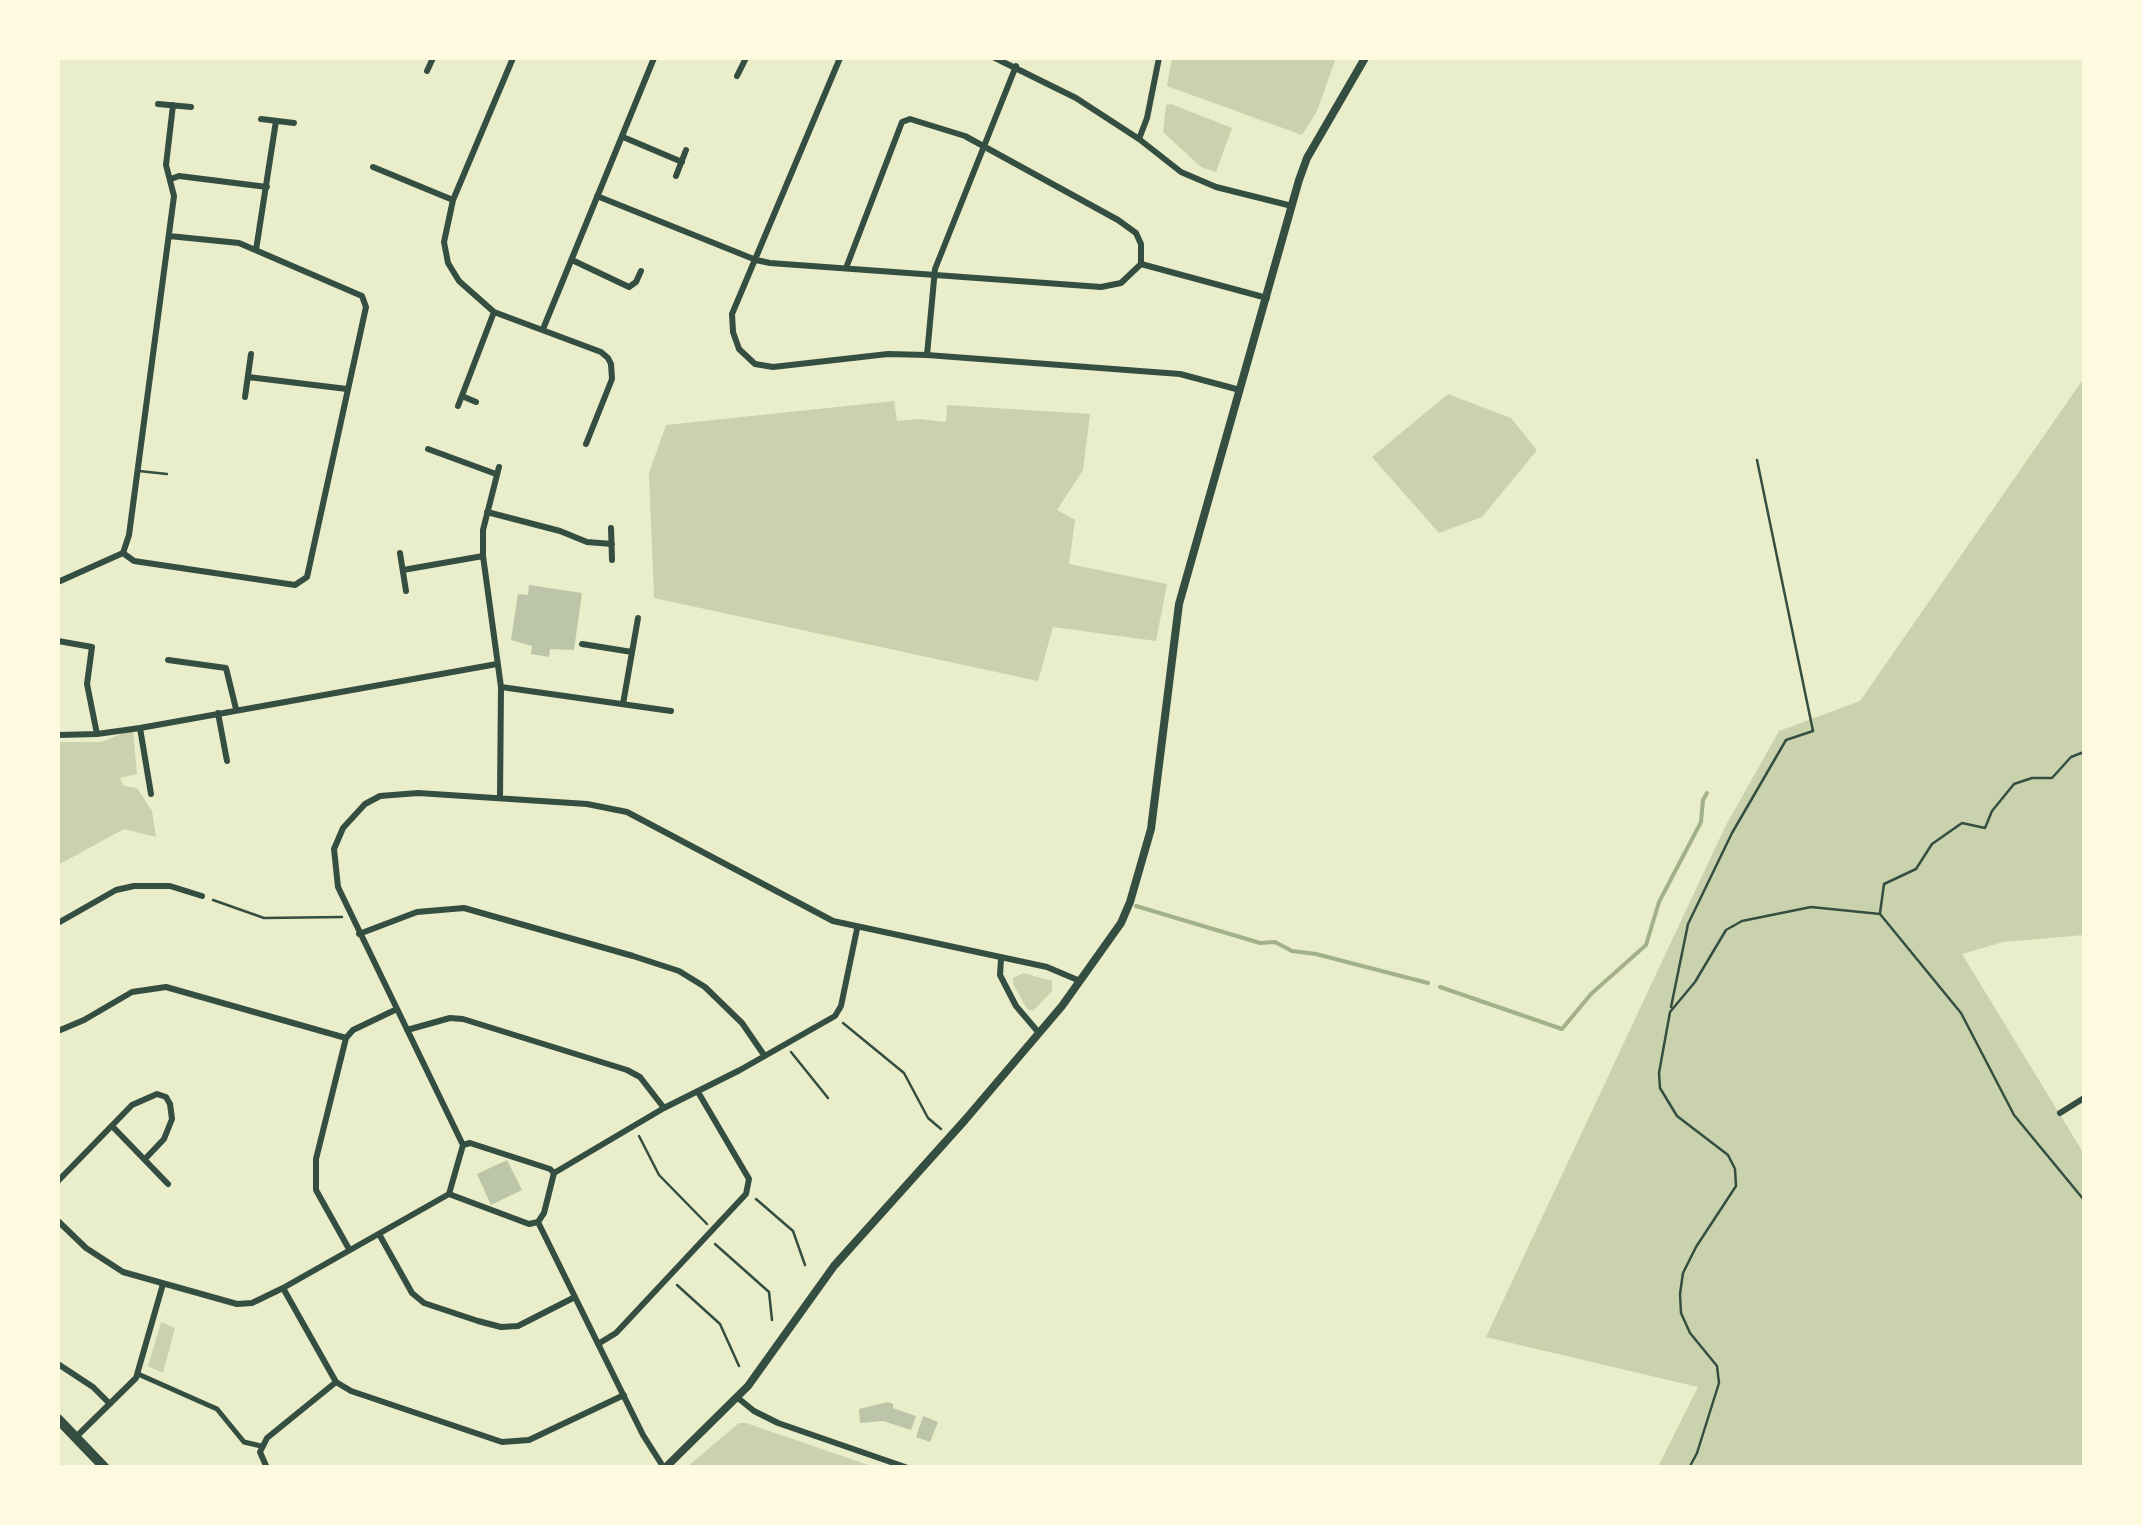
<!DOCTYPE html>
<style>
body{margin:0}
#map{position:relative;width:2142px;height:1525px;overflow:hidden;background:#e9edc9;font-family:"Golos Text",sans-serif}
canvas{display:block}
.frame{position:absolute;inset:0;border:60px solid #fefae0;pointer-events:none}
</style>
<div id="map">
<canvas width="2142" height="1525"></canvas>
<div class="frame"></div>
</div>
<script>
const ctx = document.querySelector('canvas').getContext('2d');
ctx.lineJoin = 'round';
function fill(path, color) { ctx.fillStyle = color; ctx.fill(path, 'evenodd'); }
const poly = rows => new Path2D(rows.map(r => 'M' + r).join(''));
function trace(path, color, width, dash) { ctx.strokeStyle = color; ctx.lineWidth = width; ctx.lineCap = dash ? 'butt' : 'round'; ctx.setLineDash(dash || []); ctx.stroke(path); }
const green = poly([
 [1172,58,1336,58,1317,111,1302,135,1167,86],
 [1171,104,1232,128,1216,172,1201,167,1163,132,1166,105],
 [2084,378,2084,935,2003,942,1962,954,2084,1154,2084,1467,1658,1467,1698,1387,1486,1337,1725,827,1779,731,1860,701],
 [1448,394,1511,418,1537,450,1482,517,1439,533,1372,457],
 [894,401,897,421,919,419,946,422,947,405,1090,414,1083,470,1057,510,1075,520,1069,564,1167,584,1156,641,1053,627,1038,681,654,598,649,473,666,425],
 [133,729,137,774,120,778,124,786,137,788,152,811,156,837,124,829,58,865,58,742,102,742],
 [1023,973,1052,981,1052,991,1033,1011,1027,1009,1013,984,1013,978],
 [161,1322,175,1328,163,1373,148,1366],
 [739,1423,746,1423,874,1467,687,1467]
]);
const stream = poly([
 [1136,906,1260,943,1275,942,1292,951,1316,954,1428,983],
 [1440,987,1562,1029,1591,994,1646,945,1659,902,1701,822,1703,800,1707,793]
]);
const building = poly([
 [529,585,582,593,574,650,550,649,549,657,531,654,532,646,511,640,518,594,528,595],
 [507,1160,522,1190,491,1205,477,1174],
 [888,1402,893,1404,893,1408,916,1416,911,1430,883,1421,860,1423,859,1409],
 [923,1416,938,1422,930,1442,916,1437]
]);
const path = poly([
 [213,900,264,918,342,917],
 [1880,913,1884,884,1916,869,1932,844,1962,823,1985,828,1992,811,2014,784,2032,778,2052,778,2071,757,2084,752],
 [1671,1007,1688,924,1732,833,1786,740,1813,731,1757,460],
 [843,1023,904,1073,928,1118,941,1129],
 [791,1052,828,1098],
 [639,1136,659,1175,707,1224],
 [756,1199,793,1231,805,1265],
 [715,1244,769,1292,772,1320],
 [677,1285,720,1324,739,1366],
 [1689,1468,1697,1453,1719,1383,1717,1366,1690,1333,1681,1313,1680,1294,1683,1273,1696,1247,1736,1186,1735,1169,1728,1155,1677,1116,1660,1088,1659,1073,1670,1012,1695,982,1726,930,1742,921,1811,907,1880,914,1961,1013,2014,1115,2084,1200]
]);
const service = poly([
 [139,471,167,474]
]);
const pedestrian = poly([
 [138,1374,217,1409,244,1442,261,1446]
]);
const minor = poly([
 [513,58,453,200,444,242,448,263,459,281,494,312,601,352,608,358,611,364,612,379,586,444],
 [840,58,732,314,733,332,739,349,755,364,773,367,888,354,927,355,1180,374,1240,390],
 [995,58,1076,98,1139,139,1181,172,1216,187,1292,206],
 [427,71,433,58],
 [737,76,746,58],
 [158,104,191,107],
 [261,119,294,123],
 [623,137,682,162],
 [1139,139,1147,118,1159,58],
 [373,167,453,200],
 [676,176,686,150],
 [171,179,179,176,267,187],
 [597,196,756,260,770,263,1101,287,1121,283,1141,264,1267,298],
 [256,250,276,121],
 [572,260,629,287,636,282,641,271],
 [846,268,902,122,910,119,965,136,1118,220,1136,233,1141,244,1141,264],
 [543,329,654,58],
 [927,355,935,269,1016,66],
 [248,377,347,389],
 [462,396,476,402],
 [245,397,251,354],
 [458,406,494,312],
 [428,449,496,474],
 [499,467,483,530,483,556,501,687,500,798],
 [487,512,560,531,587,542,612,544],
 [611,528,612,560],
 [123,553,134,561,295,585,307,577,366,307,362,296,239,243,169,236],
 [400,553,406,591],
 [403,570,483,556],
 [58,582,123,553,129,535,174,196,166,165,173,105],
 [58,641,92,647,87,684,97,734],
 [582,644,632,652],
 [168,660,226,668,236,709],
 [501,687,671,711],
 [623,704,638,618],
 [218,713,227,761],
 [140,728,151,794],
 [58,735,97,734,140,728,497,664],
 [58,923,116,890,134,886,170,886,202,896],
 [359,934,417,912,464,908,633,956,679,971,705,987,742,1023,764,1055],
 [1001,959,1000,975,1016,1006,1039,1033],
 [407,1030,450,1018,463,1019,627,1070,640,1077,664,1108],
 [58,1031,84,1020,132,992,166,987,346,1038],
 [2060,1113,2084,1098],
 [112,1126,168,1184],
 [463,1145,338,887,334,849,343,828,365,804,380,796,418,793,587,804,627,812,833,921,1047,967,1080,981],
 [463,1145,470,1143,550,1169,554,1173],
 [554,1173,664,1108,740,1070,835,1016,841,1006,857,929],
 [58,1181,132,1105,157,1094,166,1097,170,1104,172,1119,164,1139,146,1158],
 [449,1194,529,1224,538,1222],
 [449,1194,463,1145],
 [58,1221,86,1248,123,1272,237,1304,252,1303,283,1288,449,1194],
 [538,1222,643,1435,664,1468],
 [538,1222,544,1213,554,1173],
 [379,1234,412,1293,424,1303,478,1321,501,1327,518,1326,575,1297],
 [349,1249,316,1190,316,1159,346,1038,353,1030,397,1009],
 [283,1288,336,1382,351,1391,502,1442,529,1440,624,1395],
 [598,1344,616,1333,746,1194,749,1179,698,1092],
 [58,1364,93,1387,110,1404],
 [738,1398,754,1411,778,1423,908,1468],
 [76,1437,136,1378,163,1284],
 [267,1468,260,1452,267,1438,336,1382]
]);
const tertiary = poly([
 [665,1468,748,1386,834,1266,965,1120,1062,1006,1121,923,1130,902,1151,829,1179,604,1299,180,1307,158,1365,58]
]);
const trunk = poly([
 [58,1419,105,1468]
]);
fill(green, '#cad2ad');
trace(stream, '#a3b18a', 4);
fill(building, '#bcc5a7');
trace(path, '#344e41', 2.5);
trace(service, '#344e41', 2.5);
trace(pedestrian, '#344e41', 5);
trace(minor, '#344e41', 6);
trace(tertiary, '#344e41', 8);
trace(trunk, '#344e41', 10);
</script>
